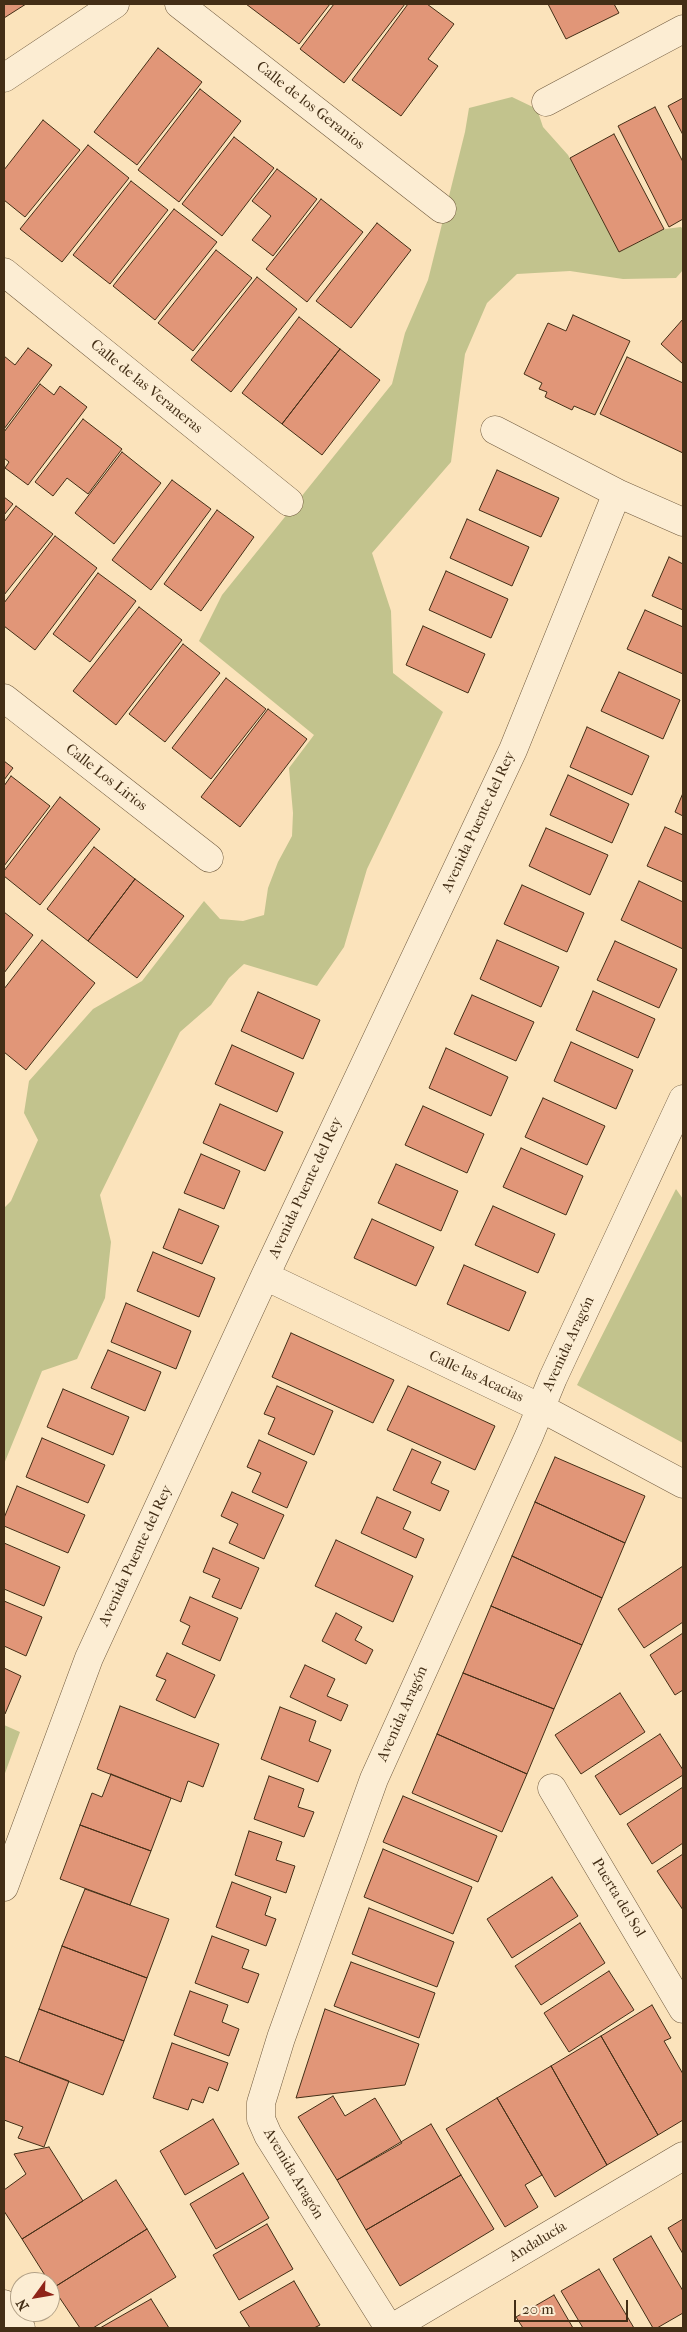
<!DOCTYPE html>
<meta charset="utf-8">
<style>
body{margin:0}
#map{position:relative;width:687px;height:2332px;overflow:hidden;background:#fbe3bb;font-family:"IM FELL French Canon",serif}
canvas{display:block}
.frame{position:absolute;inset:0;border:5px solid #432e16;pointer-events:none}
.north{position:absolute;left:10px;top:2272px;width:50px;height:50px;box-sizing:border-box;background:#fcedd3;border:1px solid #b2a187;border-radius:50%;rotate:238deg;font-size:14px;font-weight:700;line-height:20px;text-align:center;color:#432e16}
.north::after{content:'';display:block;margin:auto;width:18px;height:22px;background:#8f2418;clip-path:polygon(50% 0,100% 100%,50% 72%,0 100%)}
.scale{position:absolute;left:514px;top:2300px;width:114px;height:22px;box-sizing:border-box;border:2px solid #432e16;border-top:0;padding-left:6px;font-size:15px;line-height:18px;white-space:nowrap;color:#432e16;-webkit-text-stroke:4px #fcedd3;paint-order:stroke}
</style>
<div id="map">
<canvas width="687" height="2332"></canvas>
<div class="frame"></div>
<div class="north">N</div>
<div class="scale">20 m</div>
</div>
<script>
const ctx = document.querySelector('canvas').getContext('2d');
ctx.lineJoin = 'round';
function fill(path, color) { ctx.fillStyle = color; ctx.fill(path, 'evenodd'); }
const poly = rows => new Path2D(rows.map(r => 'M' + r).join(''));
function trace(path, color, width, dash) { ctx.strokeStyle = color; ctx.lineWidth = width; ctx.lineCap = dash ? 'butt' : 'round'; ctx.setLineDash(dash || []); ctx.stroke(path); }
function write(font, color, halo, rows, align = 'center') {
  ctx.font = font + ' "IM FELL French Canon",serif'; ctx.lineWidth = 4; ctx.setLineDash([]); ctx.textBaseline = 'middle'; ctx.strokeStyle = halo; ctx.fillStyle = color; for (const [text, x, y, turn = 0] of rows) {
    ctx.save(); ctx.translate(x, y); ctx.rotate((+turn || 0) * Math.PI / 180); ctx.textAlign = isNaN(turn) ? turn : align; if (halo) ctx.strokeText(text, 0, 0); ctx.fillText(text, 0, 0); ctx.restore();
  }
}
const green = poly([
 [512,97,537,109,543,127,568,155,619,252,665,229,681,227,683,229,683,270,676,278,623,279,570,271,517,274,487,303,465,354,451,462,372,553,391,611,393,673,443,712,367,869,344,947,317,986,244,964,229,978,211,1005,180,1032,100,1195,111,1242,105,1298,77,1359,42,1371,4,1464,4,1208,11,1201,38,1140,24,1113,29,1081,93,1009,142,981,204,901,220,919,243,921,264,915,268,888,278,862,292,836,293,813,289,768,314,735,199,641,222,595,392,384,405,333,428,280,465,132,469,108],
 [676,1189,683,1199,683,1443,577,1385],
 [4,1725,20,1732,4,1776]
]);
const building = poly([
 [4,4,26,4,4,18,4,4],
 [246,4,330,4,299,44,246,4],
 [334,4,405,4,344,83,300,49,334,4],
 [408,4,427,4,454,24,428,59,438,66,401,116,352,80,408,4],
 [548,4,614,4,619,13,566,39,548,4],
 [158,48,202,82,137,165,94,132,158,48],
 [200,89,241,121,179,202,138,170,200,89],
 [683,98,683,135,668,106,683,98],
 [655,107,683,162,683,219,669,227,618,126,655,107],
 [43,120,80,150,25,217,4,200,4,170,43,120],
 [614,134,664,229,619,252,570,158,614,134],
 [234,137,274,168,222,236,182,204,234,137],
 [88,145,129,178,62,262,20,229,88,145],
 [277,169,317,199,273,256,252,240,271,216,252,201,277,169],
 [131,181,168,210,110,284,73,255,131,181],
 [321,199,363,232,307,302,266,269,321,199],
 [174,209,217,242,155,320,113,286,174,209],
 [377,223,411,250,351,328,316,301,377,223],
 [216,250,252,278,193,351,158,323,216,250],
 [257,277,297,309,231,392,191,360,257,277],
 [573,315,630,341,595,415,574,406,572,410,545,397,547,392,539,389,542,383,524,374,548,323,566,331,573,315],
 [299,317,340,349,282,424,242,393,299,317],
 [683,319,683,364,661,344,683,319],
 [28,348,52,365,4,429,4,356,15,365,28,348],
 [340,349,380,380,322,455,282,424,340,349],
 [627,357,683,383,683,453,600,414,627,357],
 [40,384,54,395,60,386,87,407,28,485,5,468,9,462,4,458,4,432,40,384],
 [83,419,122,449,88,494,67,478,53,496,35,482,83,419],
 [122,452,161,483,114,544,75,513,122,452],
 [497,470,559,498,541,537,479,510,497,470],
 [172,480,211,509,151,590,112,560,172,480],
 [4,497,13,504,4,515,4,497],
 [16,506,53,534,4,595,4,522,16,506],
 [217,510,254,537,201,611,164,584,217,510],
 [467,519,529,547,512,586,450,558,467,519],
 [55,536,97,568,35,650,4,626,4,603,55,536],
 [669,557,683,564,683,610,652,596,669,557],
 [446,571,508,599,491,638,429,610,446,571],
 [98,573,136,601,90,662,53,634,98,573],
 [139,607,182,640,116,725,73,691,139,607],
 [645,610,683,627,683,674,627,649,645,610],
 [423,626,485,654,468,693,406,665,423,626],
 [183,644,220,673,165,742,129,714,183,644],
 [619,672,680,700,663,739,601,711,619,672],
 [226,678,266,709,211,779,172,748,226,678],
 [268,709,307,739,240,827,201,797,268,709],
 [587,727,649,756,632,795,570,767,587,727],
 [4,761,13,768,4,780,4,761],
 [568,775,629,804,612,843,550,815,568,775],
 [11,776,50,806,4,866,4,786,11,776],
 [683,793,683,816,675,812,683,793],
 [60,797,100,829,40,905,4,876,4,871,60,797],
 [665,827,683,835,683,882,647,866,665,827],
 [546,828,608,855,590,895,529,866,546,828],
 [94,847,135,879,88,941,47,909,94,847],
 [135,879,184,916,137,978,88,941,135,879],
 [639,881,683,902,683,949,621,920,639,881],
 [522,885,584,913,567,952,504,924,522,885],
 [4,912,33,935,4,973,4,912],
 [42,940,95,983,26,1070,4,1052,4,989,42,940],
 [497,940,559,967,541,1007,480,979,497,940],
 [615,941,677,969,659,1008,597,980,615,941],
 [593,991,655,1019,638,1058,576,1030,593,991],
 [258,992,320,1020,303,1059,241,1031,258,992],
 [472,995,534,1022,516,1061,454,1034,472,995],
 [571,1042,633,1070,616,1109,554,1081,571,1042],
 [232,1045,294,1073,277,1112,215,1084,232,1045],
 [446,1048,508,1077,491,1116,429,1088,446,1048],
 [543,1098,605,1126,587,1165,525,1137,543,1098],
 [220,1104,283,1132,265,1171,203,1143,220,1104],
 [423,1106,484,1134,467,1173,405,1145,423,1106],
 [521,1148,583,1176,566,1215,503,1187,521,1148],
 [201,1154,240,1171,224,1209,184,1193,201,1154],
 [396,1164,458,1191,441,1231,378,1203,396,1164],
 [493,1206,555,1234,538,1273,475,1245,493,1206],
 [179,1209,219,1226,202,1264,163,1248,179,1209],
 [372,1219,434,1247,416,1286,354,1258,372,1219],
 [153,1252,215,1278,199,1317,137,1291,153,1252],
 [464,1265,526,1292,509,1331,447,1304,464,1265],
 [126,1303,191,1331,176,1369,111,1342,126,1303],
 [291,1333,394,1380,373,1423,272,1377,291,1333],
 [108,1350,161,1372,145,1411,91,1388,108,1350],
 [277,1386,333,1411,314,1455,268,1434,275,1418,264,1414,277,1386],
 [408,1386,495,1426,475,1470,387,1430,408,1386],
 [63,1389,129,1417,113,1455,47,1427,63,1389],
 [42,1438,105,1465,88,1503,26,1477,42,1438],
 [259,1440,307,1462,287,1508,252,1492,261,1473,247,1467,259,1440],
 [412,1449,441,1462,431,1483,449,1491,440,1511,393,1490,412,1449],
 [555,1457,645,1496,625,1543,535,1502,555,1457],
 [17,1486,85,1515,68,1553,4,1526,4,1518,17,1486],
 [232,1492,284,1515,264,1559,229,1543,238,1524,221,1516,232,1492],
 [377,1497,411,1512,403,1529,424,1539,416,1558,361,1533,377,1497],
 [535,1502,625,1543,602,1598,512,1556,535,1502],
 [336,1540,413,1576,393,1622,315,1586,336,1540],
 [4,1543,60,1567,44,1606,4,1589,4,1543],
 [213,1548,259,1568,241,1609,212,1597,220,1579,203,1572,213,1548],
 [512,1556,602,1598,582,1645,491,1606,512,1556],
 [683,1566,683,1622,644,1648,618,1609,683,1566],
 [190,1597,238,1618,220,1661,182,1644,190,1626,180,1621,190,1597],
 [4,1601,42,1617,26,1656,4,1646,4,1601],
 [491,1606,582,1645,554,1709,463,1673,491,1606],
 [336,1613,362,1627,355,1640,373,1650,366,1664,322,1641,336,1613],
 [683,1633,683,1690,675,1695,650,1655,683,1633],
 [167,1653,215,1675,195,1718,156,1700,166,1680,156,1676,167,1653],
 [305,1665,335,1679,327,1696,348,1705,341,1721,290,1697,305,1665],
 [4,1668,21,1676,5,1714,4,1713,4,1668],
 [463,1673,554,1709,527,1774,437,1734,463,1673],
 [620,1693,645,1732,581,1774,555,1735,620,1693],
 [120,1706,219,1744,203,1787,188,1781,181,1802,97,1769,120,1706],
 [280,1707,316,1721,309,1741,331,1750,318,1782,261,1759,280,1707],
 [437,1734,527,1774,502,1832,412,1793,437,1734],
 [660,1734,683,1770,683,1775,620,1815,595,1776,660,1734],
 [111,1774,171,1798,151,1851,80,1825,92,1793,102,1797,111,1774],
 [269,1776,304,1789,298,1807,314,1812,304,1837,254,1819,269,1776],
 [683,1787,683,1843,652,1864,627,1824,683,1787],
 [403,1796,497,1836,478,1882,383,1842,403,1796],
 [80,1825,151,1851,130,1905,60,1879,80,1825],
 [249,1831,282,1842,276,1860,295,1866,286,1893,235,1875,249,1831],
 [383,1849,472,1887,453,1934,364,1897,383,1849],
 [683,1854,683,1910,657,1871,683,1854],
 [552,1877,578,1916,512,1958,487,1919,552,1877],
 [232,1882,271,1897,265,1915,276,1919,266,1946,216,1927,232,1882],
 [85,1889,169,1919,147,1978,62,1946,85,1889],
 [369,1908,454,1942,437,1987,352,1954,369,1908],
 [580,1923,605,1963,541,2005,515,1966,580,1923],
 [212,1936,249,1950,242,1968,259,1974,248,2003,195,1983,212,1936],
 [62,1946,147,1978,124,2041,39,2009,62,1946],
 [351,1962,435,1993,419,2038,334,2006,351,1962],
 [609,1971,634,2010,569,2052,544,2013,609,1971],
 [190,1991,228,2005,222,2022,239,2029,229,2056,174,2035,190,1991],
 [652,2005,671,2038,664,2041,683,2074,683,2120,658,2135,601,2036,652,2005],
 [39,2009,124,2041,103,2095,19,2062,39,2009],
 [325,2009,419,2044,405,2085,296,2098,325,2009],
 [601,2036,658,2135,607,2165,551,2066,601,2036],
 [172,2043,228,2063,218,2091,209,2087,203,2103,192,2099,188,2110,153,2098,172,2043],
 [4,2056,69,2081,44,2147,18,2138,23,2127,4,2120,4,2056],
 [551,2066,607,2165,555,2197,497,2098,551,2066],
 [333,2096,345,2116,375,2098,402,2143,337,2180,298,2117,333,2096],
 [497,2098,542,2175,525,2185,538,2207,505,2227,446,2129,497,2098],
 [213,2119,239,2164,185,2195,160,2151,213,2119],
 [431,2124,461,2175,366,2230,337,2180,431,2124],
 [49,2147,83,2201,22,2239,4,2211,4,2190,26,2174,14,2154,49,2147],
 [243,2173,269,2218,216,2249,190,2204,243,2173],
 [461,2175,494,2229,400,2286,366,2230,461,2175],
 [116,2180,147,2229,53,2288,22,2239,116,2180],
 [683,2219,683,2254,668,2228,683,2219],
 [267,2224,293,2269,239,2300,213,2255,267,2224],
 [147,2229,176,2277,93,2328,80,2328,53,2288,147,2229],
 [651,2236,683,2291,683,2313,657,2328,653,2328,613,2259,651,2236],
 [599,2269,634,2328,583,2328,561,2291,599,2269],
 [294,2281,320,2325,314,2328,250,2328,240,2312,294,2281],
 [554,2295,573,2328,523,2328,516,2317,554,2295],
 [151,2299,169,2328,100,2328,151,2299]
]);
const minor = poly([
 [179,4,442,209],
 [4,78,115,4],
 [546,102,683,29],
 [4,272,289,502],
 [495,430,617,493,683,522],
 [4,698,209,858],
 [265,1276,541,1408,683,1484],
 [552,1788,683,2009],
 [4,1887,89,1658,265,1276,513,750,617,493],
 [4,2304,21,2328],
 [389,2328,268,2135,261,2119,261,2103,281,2038,374,1779,529,1436,553,1378,683,1099],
 [392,2328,683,2156]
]);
const streetNames = [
 ["Calle de los Geranios",310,106,38],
 ["Calle de las Veraneras",146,387,39],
 ["Calle Los Lirios",106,778,38],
 ["Avenida Puente del Rey",479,822,-65],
 ["Avenida Puente del Rey",306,1188,-65],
 ["Avenida Aragón",569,1344,-65],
 ["Calle las Acacias",476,1377,25],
 ["Avenida Puente del Rey",136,1556,-65],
 ["Avenida Aragón",403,1714,-66],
 ["Puerta del Sol",618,1898,59],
 ["Avenida Aragón",293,2174,59],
 ["Andalucía",538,2242,-31]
];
fill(green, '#c2c38d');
fill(building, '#e19678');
trace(building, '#432e16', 1);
trace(minor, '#715b3f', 29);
trace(minor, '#fcedd3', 28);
write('15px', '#432e16', '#fcedd3', streetNames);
</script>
